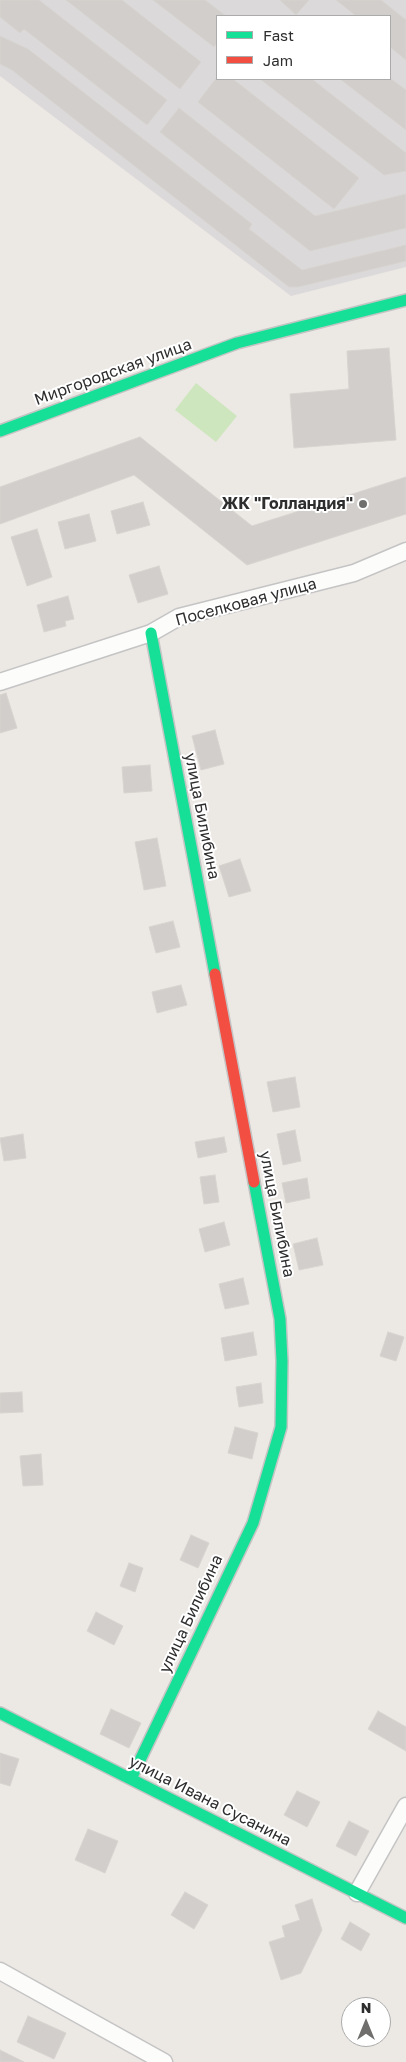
<!DOCTYPE html>
<meta charset="utf-8">
<style>
body{margin:0}
#map{position:relative;width:406px;height:2062px;overflow:hidden;background:#ece8e4;font-family:"Golos Text",sans-serif}
canvas{display:block}
.legend{position:absolute;left:216px;top:15px;width:175px;height:65px;box-sizing:border-box;background:#fff;border:1px solid #ababab;margin:0;padding:6px 9px;list-style:none;font-size:15px;color:#2e2e2e}
.legend li{display:flex;align-items:center;gap:10px;height:25px}
.legend b{width:25px;border:1px solid #ababab}
.north{position:absolute;left:341px;top:1997px;width:50px;height:50px;box-sizing:border-box;background:#fff;border:1px solid #ababab;border-radius:50%;rotate:0deg;font-size:14px;font-weight:700;line-height:20px;text-align:center;color:#2e2e2e}
.north::after{content:'';display:block;margin:auto;width:18px;height:22px;background:#706f6e;clip-path:polygon(50% 0,100% 100%,50% 72%,0 100%)}
</style>
<div id="map">
<canvas width="406" height="2062"></canvas>
<ul class="legend">
<li><b style="height:6px;background:#16e098"></b>Fast</li>
<li><b style="height:6px;background:#f24e42"></b>Jam</li>
</ul>
<div class="north">N</div>
</div>
<script>
const ctx = document.querySelector('canvas').getContext('2d');
ctx.lineJoin = 'round';
function fill(path, color) { ctx.fillStyle = color; ctx.fill(path, 'evenodd'); }
const poly = rows => new Path2D(rows.map(r => 'M' + r).join(''));
function trace(path, color, width, dash) { ctx.strokeStyle = color; ctx.lineWidth = width; ctx.lineCap = dash ? 'butt' : 'round'; ctx.setLineDash(dash || []); ctx.stroke(path); }
function write(font, color, halo, rows, align = 'center') {
  ctx.font = font + ' "Golos Text",sans-serif'; ctx.lineWidth = 4; ctx.setLineDash([]); ctx.textBaseline = 'middle'; ctx.strokeStyle = halo; ctx.fillStyle = color; for (const [text, x, y, turn = 0] of rows) {
    ctx.save(); ctx.translate(x, y); ctx.rotate((+turn || 0) * Math.PI / 180); ctx.textAlign = isNaN(turn) ? turn : align; if (halo) ctx.strokeText(text, 0, 0); ctx.fillText(text, 0, 0); ctx.restore();
  }
}
const industrial = poly([
 [0,0,406,0,406,267,291,296,0,76],
 [217,16,390,16,390,79,217,79]
]);
const green = poly([
 [196,383,237,416,216,442,175,410]
]);
const building = poly([
 [0,0,39,0,167,100,147,125,24,29,20,33,0,17,0,0],
 [66,0,122,0,201,62,180,89,66,0],
 [153,0,205,0,226,16,217,16,217,43,214,47,153,0],
 [280,0,309,0,296,15,280,0],
 [336,0,381,0,406,20,406,60,390,47,390,16,356,16,336,0],
 [0,36,28,49,252,224,249,229,302,270,406,245,406,261,298,287,289,287,12,70,0,64,0,36],
 [217,77,217,79,233,79,359,178,334,209,198,102,217,77],
 [390,78,406,90,406,130,340,79,390,78],
 [260,79,312,79,406,153,406,171,384,175,260,79],
 [179,108,315,216,406,194,406,228,310,251,160,132,179,108],
 [389,348,396,440,294,448,290,394,349,389,347,351,389,348],
 [140,437,252,526,406,477,406,514,247,565,134,475,0,524,0,487,140,437],
 [143,502,150,525,117,534,111,511,143,502],
 [89,514,96,541,65,549,58,522,89,514],
 [37,529,52,577,27,586,11,537,37,529],
 [159,566,168,594,138,603,129,575,159,566],
 [68,596,74,619,65,621,66,626,44,632,37,605,68,596],
 [6,693,17,728,0,733,0,695,6,693],
 [215,730,224,764,201,770,192,736,215,730],
 [150,765,152,791,124,793,122,767,150,765],
 [157,838,166,886,144,890,135,842,157,838],
 [240,859,251,891,229,897,219,866,240,859],
 [173,921,180,947,156,953,149,927,173,921],
 [181,985,187,1005,157,1013,152,992,181,985],
 [295,1077,300,1107,273,1112,267,1082,295,1077],
 [295,1130,301,1161,283,1165,277,1134,295,1130],
 [23,1134,26,1158,4,1161,0,1138,23,1134],
 [224,1137,227,1152,198,1158,195,1142,224,1137],
 [215,1175,219,1202,204,1204,200,1177,215,1175],
 [307,1178,310,1198,286,1203,282,1183,307,1178],
 [224,1222,230,1245,205,1252,199,1229,224,1222],
 [317,1238,323,1265,299,1270,293,1244,317,1238],
 [243,1278,249,1304,225,1309,219,1284,243,1278],
 [253,1332,257,1355,225,1361,221,1338,253,1332],
 [388,1332,404,1337,396,1361,380,1356,388,1332],
 [261,1383,263,1403,239,1407,236,1387,261,1383],
 [22,1392,23,1412,0,1413,0,1393,22,1392],
 [235,1427,258,1433,252,1459,228,1453,235,1427],
 [41,1454,43,1485,23,1486,20,1456,41,1454],
 [191,1535,209,1543,198,1568,180,1560,191,1535],
 [129,1563,143,1568,135,1592,120,1586,129,1563],
 [96,1612,123,1626,114,1645,87,1631,96,1612],
 [111,1709,141,1723,129,1748,100,1734,111,1709],
 [378,1711,406,1727,406,1751,368,1729,378,1711],
 [0,1753,19,1759,10,1786,0,1783,0,1753],
 [297,1791,320,1802,307,1827,284,1815,297,1791],
 [349,1821,369,1831,356,1856,336,1846,349,1821],
 [88,1829,118,1841,105,1873,75,1860,88,1829],
 [185,1892,208,1905,194,1929,171,1915,185,1892],
 [312,1899,322,1930,301,1973,281,1980,269,1942,285,1937,282,1926,300,1920,295,1905,312,1899],
 [350,1922,370,1934,361,1951,341,1939,350,1922],
 [28,2016,66,2033,54,2059,17,2042,28,2016],
 [0,2050,24,2062,0,2062,0,2050]
]);
const street = poly([
 [0,682,151,633,179,617,354,573,406,551],
 [357,1893,406,1806],
 [0,1971,164,2062]
]);
const fast = poly([
 [0,431,237,343,406,300],
 [151,633,215,974],
 [0,1713,406,1918],
 [131,1779,253,1523,281,1427,282,1361,280,1319,254,1182]
]);
const jam = poly([
 [215,974,254,1182]
]);
const markers = [
 [363,504,5,"#706f6e"]
];
const streetNames = [
 ["Миргородская улица",113,372,-20],
 ["Поселковая улица",246,602,-15],
 ["улица Билибина",202,816,79],
 ["улица Билибина",277,1214,79],
 ["улица Билибина",191,1614,-65],
 ["улица Ивана Сусанина",210,1801,27]
];
const poiNames = [
 ["ЖК \"Голландия\"",353,504]
];
fill(industrial, '#dcd9db');
fill(green, '#cee6be');
fill(building, '#d1cecb');
trace(building, '#d7d4d0', 1);
trace(street, '#c5c4c5', 19);
trace(fast, '#c5c4c5', 14);
trace(jam, '#c5c4c5', 14);
trace(street, '#fcfcfb', 16);
trace(fast, '#16e098', 11);
trace(jam, '#f24e42', 11);
for (const [x, y, r, color] of markers) { const dot = new Path2D(); dot.arc(x, y, r, 0, 2 * Math.PI); ctx.fillStyle = color; ctx.fill(dot); trace(dot, '#fff', 2); }
write('16px', '#2e2e2e', '#fff', streetNames);
write('bold 16px', '#2e2e2e', '#fff', poiNames, 'right');
</script>
